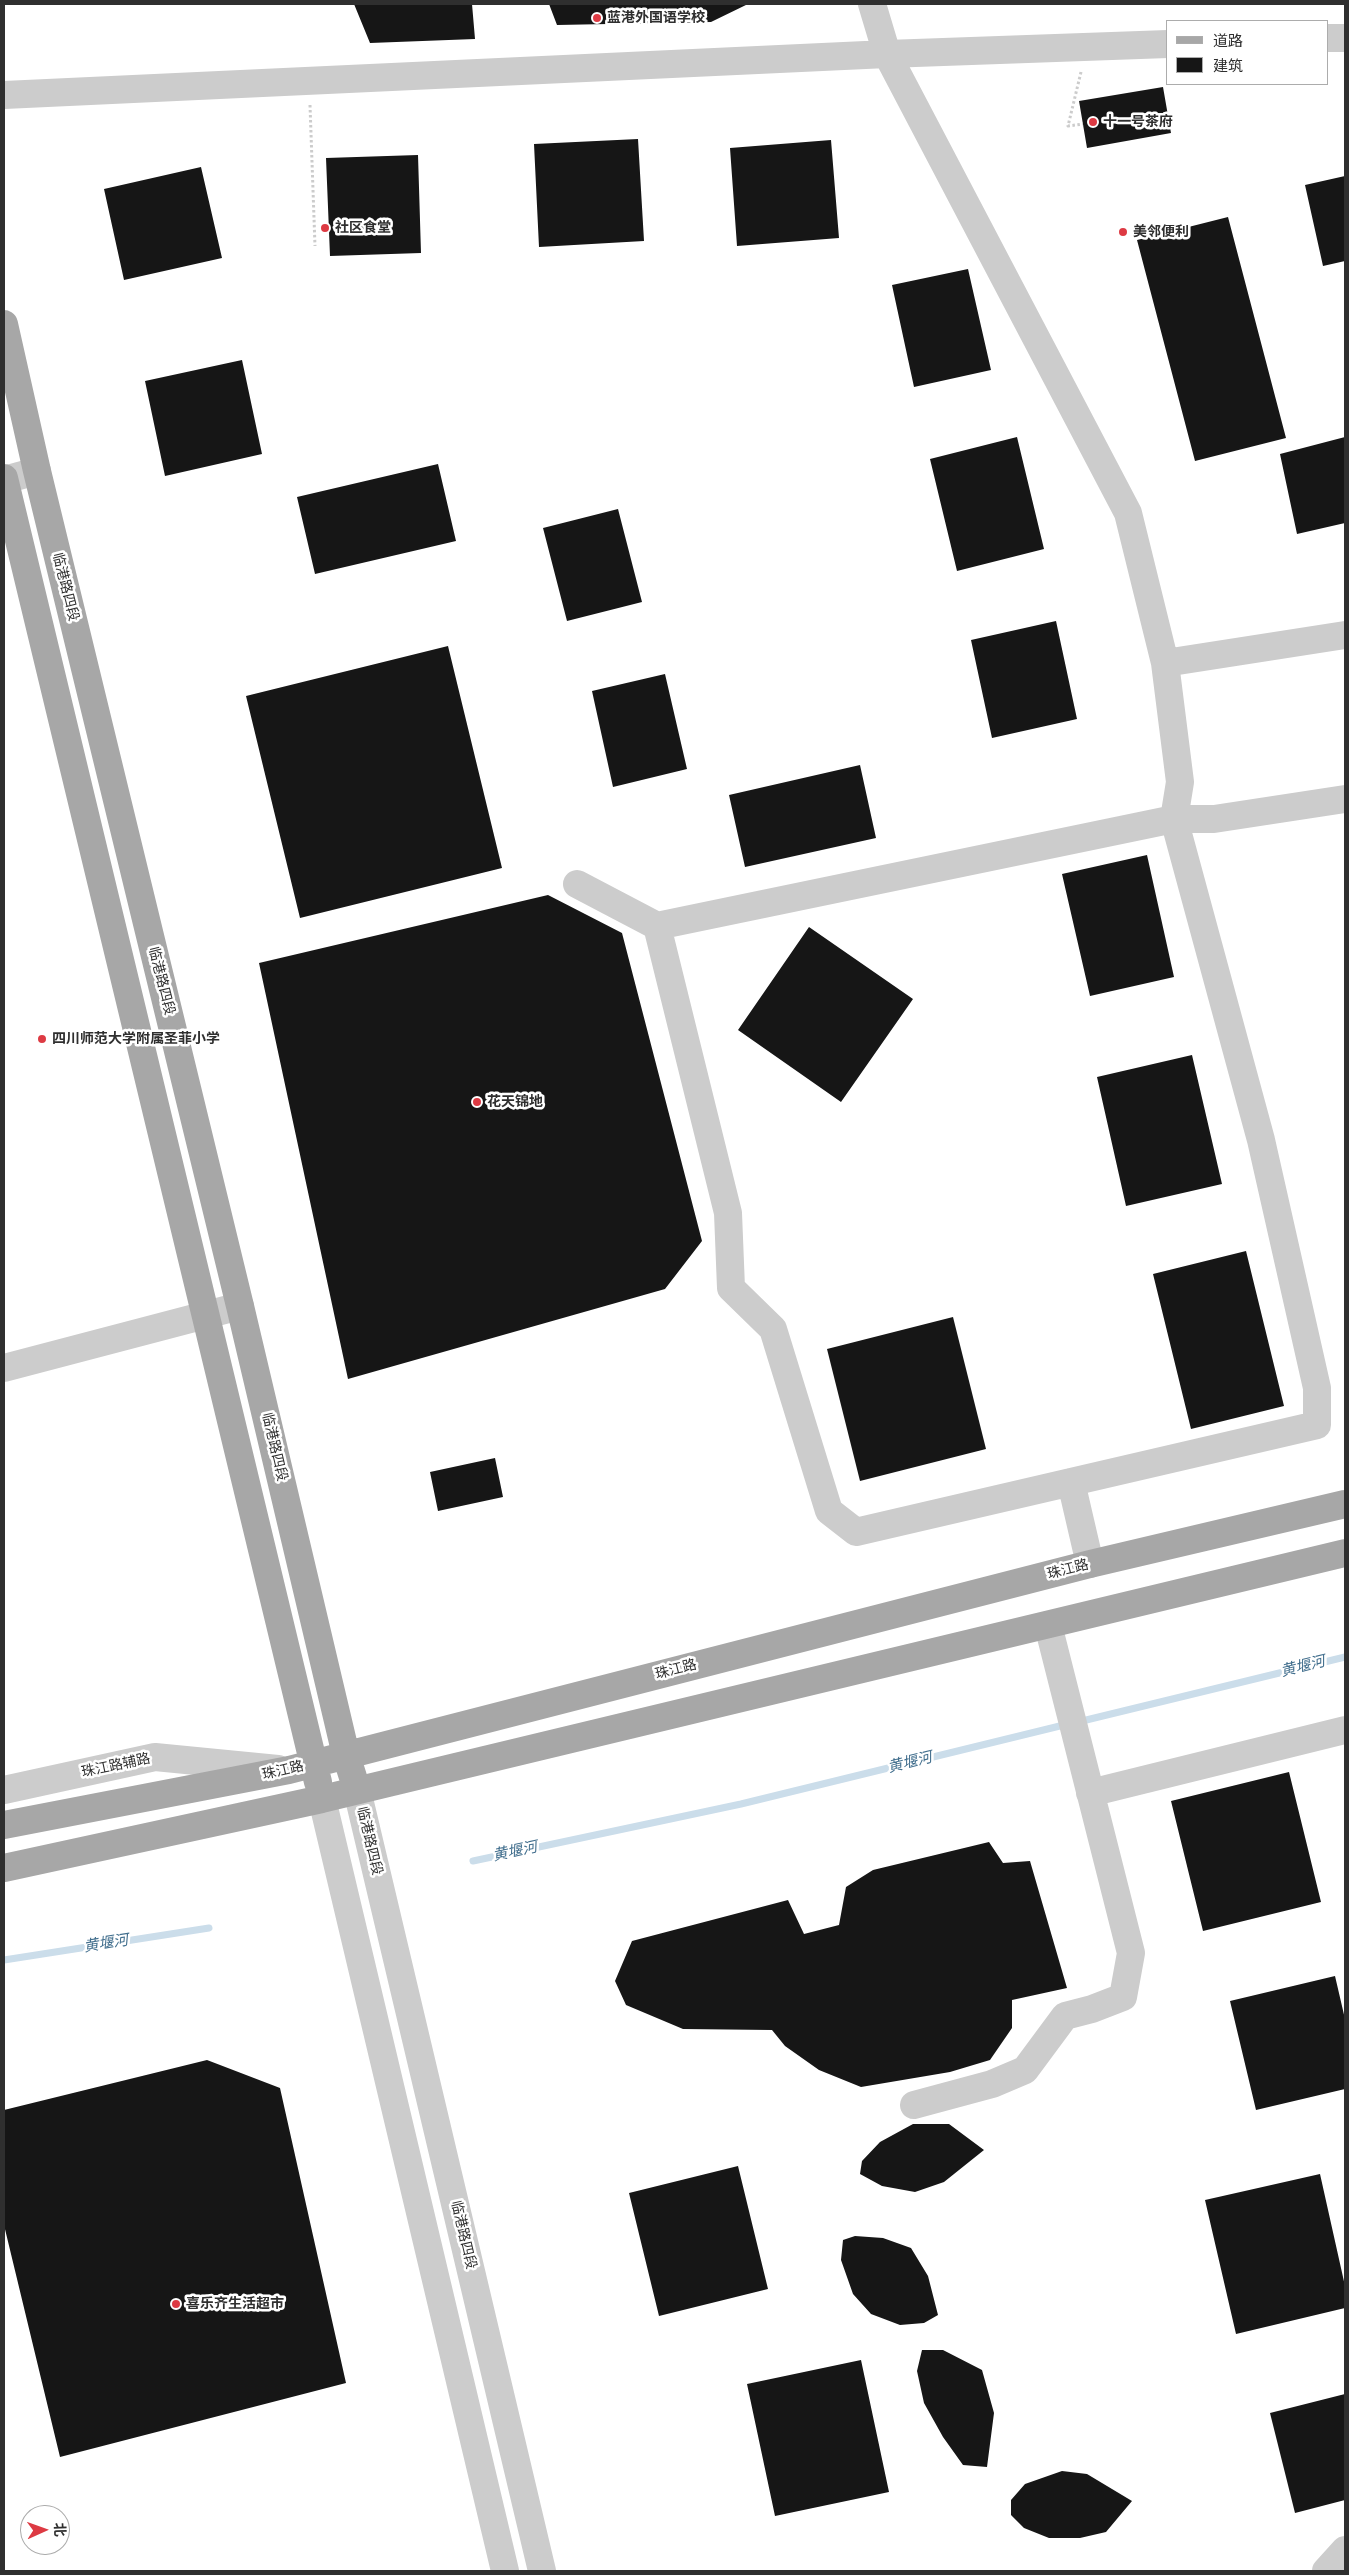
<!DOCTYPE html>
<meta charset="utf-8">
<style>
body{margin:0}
#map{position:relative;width:1349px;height:2575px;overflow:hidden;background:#fff;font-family:"Varela Round","Noto Sans SC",sans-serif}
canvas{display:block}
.frame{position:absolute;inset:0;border:5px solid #2f2f2f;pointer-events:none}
.legend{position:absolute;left:1166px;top:20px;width:162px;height:65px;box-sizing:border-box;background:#fff;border:1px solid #acacac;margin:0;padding:6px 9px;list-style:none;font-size:15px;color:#2f2f2f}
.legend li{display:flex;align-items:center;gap:10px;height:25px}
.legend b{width:25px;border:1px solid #acacac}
.north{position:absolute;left:20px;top:2505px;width:50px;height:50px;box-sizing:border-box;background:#fff;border:1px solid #acacac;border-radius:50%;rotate:88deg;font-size:14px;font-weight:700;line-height:20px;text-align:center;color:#2f2f2f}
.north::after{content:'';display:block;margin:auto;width:18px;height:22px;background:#dd3a43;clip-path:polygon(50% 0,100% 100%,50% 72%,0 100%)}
</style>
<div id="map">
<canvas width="1349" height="2575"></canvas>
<div class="frame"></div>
<ul class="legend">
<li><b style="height:6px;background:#a7a7a7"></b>道路</li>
<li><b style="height:14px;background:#161616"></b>建筑</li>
</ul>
<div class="north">北</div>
</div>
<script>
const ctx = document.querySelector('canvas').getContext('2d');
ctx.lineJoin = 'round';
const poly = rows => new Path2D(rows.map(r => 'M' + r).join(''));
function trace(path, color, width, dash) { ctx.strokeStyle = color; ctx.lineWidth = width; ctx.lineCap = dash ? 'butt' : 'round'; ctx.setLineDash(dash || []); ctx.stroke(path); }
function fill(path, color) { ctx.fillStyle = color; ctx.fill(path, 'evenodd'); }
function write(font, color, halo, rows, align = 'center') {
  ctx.font = font + ' "Varela Round","Noto Sans SC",sans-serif'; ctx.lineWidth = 5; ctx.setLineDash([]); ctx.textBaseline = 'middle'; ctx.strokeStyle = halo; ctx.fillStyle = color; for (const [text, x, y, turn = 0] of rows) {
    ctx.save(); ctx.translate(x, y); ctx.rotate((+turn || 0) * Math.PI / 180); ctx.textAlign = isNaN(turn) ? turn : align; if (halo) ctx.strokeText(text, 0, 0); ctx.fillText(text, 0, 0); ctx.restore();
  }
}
const stream = poly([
 [1078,1722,1345,1657],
 [473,1861,741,1804,1068,1724],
 [4,1960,209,1928]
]);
const building = poly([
 [354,4,472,4,475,39,370,43],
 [549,4,748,4,711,22,557,25],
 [1163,87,1171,133,1087,148,1079,101],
 [638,139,644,241,539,247,534,144],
 [831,140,839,238,737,246,730,148],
 [418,155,421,253,330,256,326,158],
 [201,167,222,258,124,280,104,189],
 [1345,176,1345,261,1323,266,1305,185],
 [1228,217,1286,438,1195,461,1137,240],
 [968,269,991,370,914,387,892,285],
 [242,360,262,454,165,476,145,381],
 [1017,437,1044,549,957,571,930,459],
 [1345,437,1345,523,1297,534,1280,454],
 [438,464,456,541,315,574,297,497],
 [618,509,642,602,567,621,543,528],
 [1056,621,1077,719,992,738,971,640],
 [448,646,502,868,300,918,246,696],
 [665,674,687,769,613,787,592,691],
 [860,765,876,838,745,867,729,795],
 [1147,855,1174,977,1090,996,1062,874],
 [548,895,622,933,702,1241,665,1289,348,1379,259,963],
 [809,927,913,999,841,1102,738,1030],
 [1192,1055,1222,1184,1126,1206,1097,1077],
 [1246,1251,1284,1406,1191,1429,1153,1274],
 [953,1317,986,1449,860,1481,827,1349],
 [495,1458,503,1497,438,1511,430,1472],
 [1289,1772,1321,1902,1203,1931,1171,1801],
 [989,1842,1003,1863,1030,1861,1067,1988,1012,2000,1012,2028,990,2060,950,2072,861,2087,819,2070,785,2046,772,2030,683,2029,626,2005,615,1981,632,1941,788,1900,804,1934,839,1925,846,1887,873,1870],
 [1335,1976,1345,2019,1345,2089,1256,2110,1230,2001],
 [207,2060,280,2088,346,2383,60,2457,4,2225,4,2110],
 [913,2124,949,2124,984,2150,944,2182,915,2192,882,2186,860,2174,862,2161,880,2142],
 [738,2166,768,2289,659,2316,629,2193],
 [1320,2174,1345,2286,1345,2308,1236,2334,1205,2200],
 [855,2236,883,2238,911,2248,928,2276,938,2315,924,2323,900,2325,871,2314,853,2294,841,2260,843,2240],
 [922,2350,943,2350,982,2370,994,2413,987,2467,963,2465,943,2437,924,2403,917,2371],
 [861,2360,889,2492,775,2516,747,2384],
 [1345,2394,1345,2500,1295,2513,1270,2413],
 [1062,2471,1087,2474,1132,2501,1106,2532,1080,2538,1049,2538,1024,2528,1011,2515,1011,2500,1025,2484]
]);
const path = poly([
 [1081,72,1068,126,1083,124],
 [310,105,315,246]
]);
const minor = poly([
 [1328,38,1345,38],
 [4,95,887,54,1168,44],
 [4,480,37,471],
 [1165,663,1345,635],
 [577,884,657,926,1174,819,1180,782,1165,663,1128,513,887,54,872,4],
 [657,926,728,1213,731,1288,773,1329,829,1511,856,1532,1317,1425,1317,1388,1261,1140,1174,819,1214,819,1345,799],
 [4,1368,240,1306],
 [1071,1482,1090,1564],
 [4,1790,155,1757,278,1769],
 [357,1790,542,2571],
 [1090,1793,1345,1730],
 [322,1799,505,2571],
 [914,2105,992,2084,1025,2070,1065,2016,1092,2009,1123,1997,1131,1953,1048,1625],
 [1326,2571,1345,2550]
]);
const major = poly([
 [4,324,37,471,240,1306,346,1755,357,1790],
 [4,478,318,1782],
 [4,1825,289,1770,1090,1564,1345,1504],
 [4,1868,322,1799,1345,1553]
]);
const markers = [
 [597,18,5,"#dd3a43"],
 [1093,122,5,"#dd3a43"],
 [325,228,5,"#dd3a43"],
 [1123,232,5,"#dd3a43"],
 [42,1039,5,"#dd3a43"],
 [477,1102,5,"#dd3a43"],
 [176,2304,5,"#dd3a43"]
];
const poiNames = [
 ["蓝港外国语学校",607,18],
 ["十一号茶府",1103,122],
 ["社区食堂",335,228],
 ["美邻便利",1133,232],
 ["四川师范大学附属圣菲小学",52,1039],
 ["花天锦地",487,1102],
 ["喜乐齐生活超市",186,2304]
];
const streetNames = [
 ["临港路四段",65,587,76],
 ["临港路四段",161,981,76],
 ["临港路四段",274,1447,77],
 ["珠江路",1068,1570,-14],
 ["珠江路",676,1670,-14],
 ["珠江路辅路",116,1766,-12],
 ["珠江路",283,1771,-13],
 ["临港路四段",369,1841,77],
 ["临港路四段",463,2235,77]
];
const waterNames = [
 ["黄堰河",1303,1667,-14],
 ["黄堰河",910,1763,-14],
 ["黄堰河",515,1852,-12],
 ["黄堰河",106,1944,-9]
];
trace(stream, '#cbddea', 7);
fill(building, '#161616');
trace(path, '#ccc', 3, [2.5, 2.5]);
trace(minor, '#ccc', 28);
trace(major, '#a7a7a7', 28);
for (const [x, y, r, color] of markers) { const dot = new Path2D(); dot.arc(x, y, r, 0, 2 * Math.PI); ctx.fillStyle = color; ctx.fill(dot); trace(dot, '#fff', 2); }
write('bold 14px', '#2f2f2f', '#fff', poiNames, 'left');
write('14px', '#2f2f2f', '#fff', streetNames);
write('italic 15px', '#416e8d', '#fff', waterNames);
</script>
